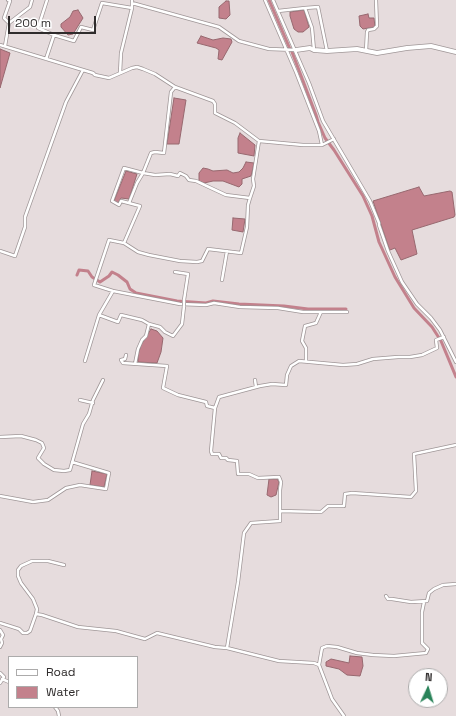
<!DOCTYPE html>
<style>
body{margin:0}
#map{position:relative;width:456px;height:716px;overflow:hidden;background:#e6dcdd;font-family:"Space Grotesk",sans-serif}
canvas{display:block}
.legend{position:absolute;left:8px;top:656px;width:130px;height:52px;box-sizing:border-box;background:#fff;border:1px solid #acabab;margin:0;padding:5px 7px;list-style:none;font-size:12px;color:#2f2c2c}
.legend li{display:flex;align-items:center;gap:8px;height:20px}
.legend b{width:20px;border:1px solid #acabab}
.north{position:absolute;left:408px;top:668px;width:40px;height:40px;box-sizing:border-box;background:#fff;border:1px solid #acabab;border-radius:50%;rotate:4deg;font-size:11px;font-weight:700;line-height:16px;text-align:center;color:#2f2c2c}
.north::after{content:'';display:block;margin:auto;width:14px;height:18px;background:#298359;clip-path:polygon(50% 0,100% 100%,50% 72%,0 100%)}
.scale{position:absolute;left:8px;top:16px;width:88px;height:18px;box-sizing:border-box;border:2px solid #2f2c2c;border-top:0;padding-left:5px;font-size:12px;line-height:14px;white-space:nowrap;color:#2f2c2c;-webkit-text-stroke:3px #fff;paint-order:stroke}
</style>
<div id="map">
<canvas width="456" height="716"></canvas>
<ul class="legend">
<li><b style="height:5px;background:#fff"></b>Road</li>
<li><b style="height:11px;background:#c3818c"></b>Water</li>
</ul>
<div class="north">N</div>
<div class="scale">200 m</div>
</div>
<script>
const ctx = document.querySelector('canvas').getContext('2d');
ctx.lineJoin = 'round';
function fill(path, color) { ctx.fillStyle = color; ctx.fill(path, 'evenodd'); }
const poly = rows => new Path2D(rows.map(r => 'M' + r).join(''));
function trace(path, color, width, dash) { ctx.strokeStyle = color; ctx.lineWidth = width; ctx.lineCap = dash ? 'butt' : 'round'; ctx.setLineDash(dash || []); ctx.stroke(path); }
const water = poly([
 [226,1,229,1,230,15,226,19,219,18,219,7,226,1],
 [78,10,83,18,73,34,68,35,61,27,61,24,70,17,73,11,78,10],
 [304,10,309,27,303,32,298,32,294,29,290,16,290,12,304,10],
 [368,14,369,18,374,18,375,27,363,29,360,26,359,16,368,14],
 [201,36,213,40,223,38,231,39,232,42,222,60,218,59,219,50,216,48,197,43,201,36],
 [0,49,10,53,0,88,0,49],
 [174,98,186,100,179,144,167,144,174,98],
 [240,133,255,145,254,156,238,153,238,138,240,133],
 [246,162,254,163,252,172,251,176,242,179,242,184,239,187,223,181,213,181,204,183,199,181,199,173,203,168,208,169,213,171,227,170,233,173,239,172,243,168,246,162],
 [126,171,137,174,129,199,121,198,118,203,114,201,126,171],
 [419,187,424,196,450,191,452,192,455,215,454,217,412,230,417,254,401,260,395,248,390,250,389,248,373,201,419,187],
 [233,218,245,219,243,232,232,230,233,218],
 [151,329,157,331,163,338,161,352,157,363,138,362,138,355,141,345,151,329],
 [92,471,107,474,104,487,90,485,92,471],
 [269,479,277,479,279,482,276,495,271,497,267,495,269,479],
 [350,656,362,657,363,666,360,676,347,675,339,669,326,666,326,662,331,659,349,663,350,656]
]);
const canal = poly([
 [269,0,290,49],
 [292,52,316,115,318,122,325,138,334,150,363,196,372,216,379,242,395,277,414,308,432,327,441,341,456,377],
 [77,275,79,270,88,271,92,277,100,282,109,276,112,272,118,275,127,282,130,289,136,293,177,301,206,303,213,301,239,304,284,306,308,309,346,309]
]);
const street = poly([
 [8,0,10,1,4,18,9,23,30,7,32,0],
 [47,0,38,28,54,35,74,41,81,27,93,30,102,3,132,8,132,0],
 [265,0,296,72,319,131,322,145],
 [273,0,309,83,323,121,370,201,379,223,379,225,388,251,402,282,417,304,431,318,440,330,456,362],
 [132,3,219,27,239,41,269,49,296,50],
 [305,8,318,7,327,51],
 [278,11,305,8,312,28,314,50],
 [0,45,93,73,95,75,109,78,132,68,137,67,143,69,155,74,175,87,213,101,215,104,215,113,235,123,259,141,303,145,322,145,334,139],
 [5,46,9,23],
 [366,51,367,32,368,30,374,29,377,26,376,0],
 [46,59,54,35],
 [120,73,121,53,132,8],
 [175,87,171,92,164,153,155,152,151,153,143,173,124,168,112,201,119,205,121,201,140,206,124,243,109,240,94,285,113,291,180,304,206,305,214,303,240,307,278,308,303,312,347,312],
 [129,203,137,183,143,173,155,175,170,174,178,176,180,173,186,176,189,180,196,181,226,195,250,198,254,186,253,179,259,141],
 [124,243,138,252,149,255,180,261,197,262,202,261,208,249,241,253,247,227,248,205,250,198],
 [0,251,15,256,25,227,25,217,66,102,83,70],
 [175,272,188,274,184,300],
 [222,280,227,251],
 [113,291,99,315,118,322,121,315,142,320,149,324,160,327,165,332,173,336,182,324,184,306],
 [126,355,125,359,121,360,123,363,167,366,163,388,178,395,206,402,207,406,215,408,219,397,260,386,272,384,286,385,287,375,291,366,299,361,343,365,357,364,373,359,398,357,410,357,422,355,437,348,436,340,444,337],
 [306,360,306,348,302,341,305,326,316,323,321,312],
 [85,361,99,315],
 [135,364,138,349,142,340,146,336,149,324],
 [255,380,256,387],
 [80,400,93,403],
 [215,408,211,451,212,454,219,454,221,458,226,458,228,460,237,461,238,474,249,474,258,478,279,477,281,482,280,490,280,511,321,512,328,506,344,506,345,494,352,493,411,497,416,491,414,454,456,445],
 [0,437,21,436,36,440,42,443,44,448,38,458,44,464,54,470,64,471,70,470,83,424,89,414,93,400,103,380],
 [0,496,33,502,48,500,66,488,80,485,106,489,109,473,72,462],
 [280,511,280,521,251,523,244,533,238,582,227,648,279,661,314,663,319,665,332,699,344,716],
 [386,596,388,599,392,599,411,602,427,601,429,593,434,589,443,585,456,584],
 [36,614,37,609,33,599,21,583,18,576,18,570,21,566,32,561,48,561,64,565],
 [0,623,19,629,23,633,27,633,30,631,36,614,42,615,78,627,116,631,145,639,157,633,215,647,227,648],
 [0,630,3,635,1,639,2,643,0,647],
 [319,665,322,648,327,646,337,647,357,653,373,655,394,656,426,653,428,649,422,643,422,612,424,602],
 [0,673,4,677,0,683],
 [2,679,9,682],
 [55,707,58,711,59,716]
]);
const secondary = poly([
 [296,50,310,48,314,50,327,51,357,49,377,53,407,48,431,46,456,52]
]);
const streetBridge = poly([
 [184,306,184,300]
]);
fill(water, '#c3818c');
trace(water, '#97686f', 1);
trace(canal, '#c3818c', 3);
trace(street, '#9f9697', 4);
trace(secondary, '#9f9697', 5.5);
trace(street, '#fff', 2.5);
trace(secondary, '#fff', 4);
trace(streetBridge, '#9f9697', 4, []);
trace(streetBridge, '#fff', 2.5);
</script>
